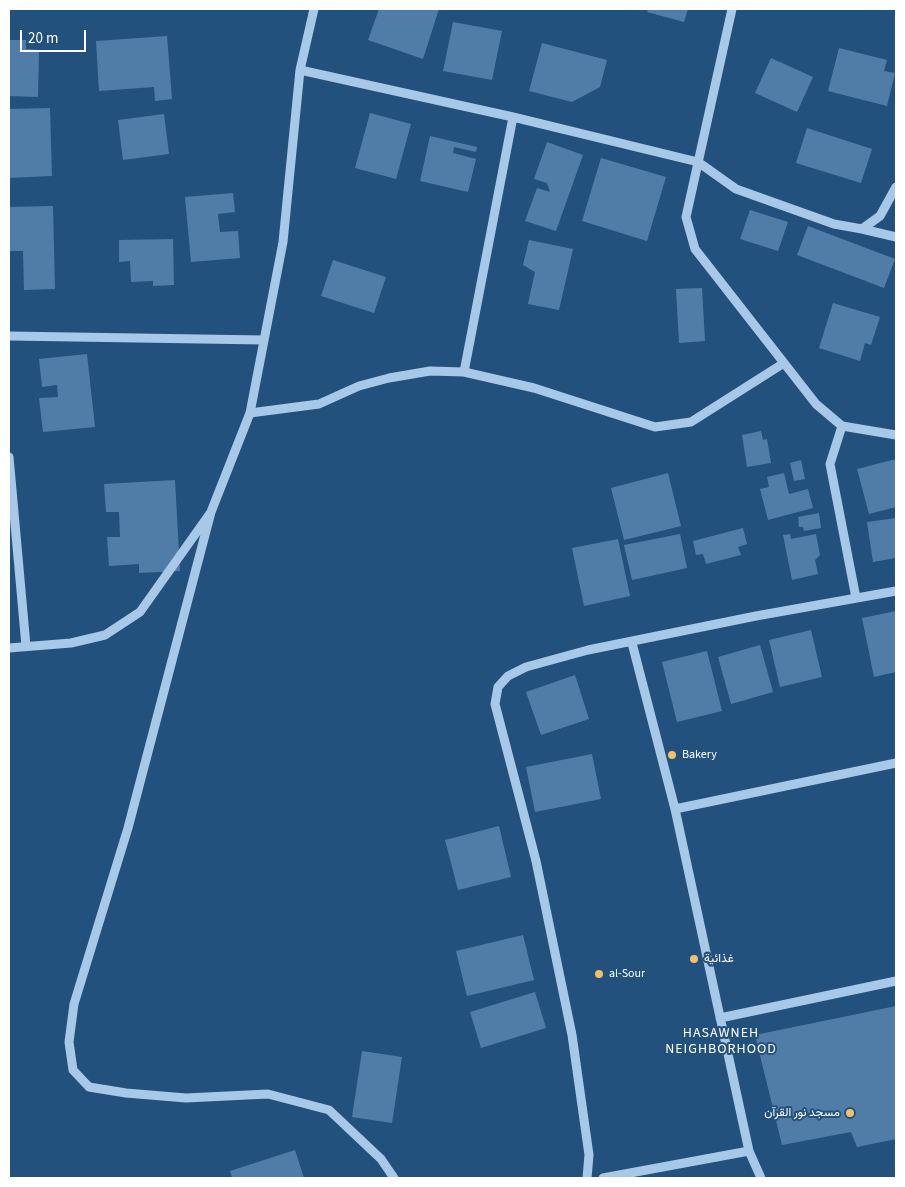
<!DOCTYPE html>
<meta charset="utf-8">
<style>
body{margin:0}
#map{position:relative;width:905px;height:1187px;overflow:hidden;background:#23517d;font-family:"Source Sans 3",sans-serif}
canvas{display:block}
.frame{position:absolute;inset:0;border:10px solid #fff;pointer-events:none}
.scale{position:absolute;left:20px;top:30px;width:66px;height:22px;box-sizing:border-box;border:2px solid #fff;border-top:0;padding-left:6px;font-size:15px;line-height:18px;white-space:nowrap;color:#fff;-webkit-text-stroke:4px #23517d;paint-order:stroke}
</style>
<div id="map">
<canvas width="905" height="1187"></canvas>
<div class="frame"></div>
<div class="scale">20 m</div>
</div>
<script>
const ctx = document.querySelector('canvas').getContext('2d');
ctx.lineJoin = 'round';
function fill(path, color) { ctx.fillStyle = color; ctx.fill(path, 'evenodd'); }
const poly = rows => new Path2D(rows.map(r => 'M' + r).join(''));
function trace(path, color, width, dash) { ctx.strokeStyle = color; ctx.lineWidth = width; ctx.lineCap = dash ? 'butt' : 'round'; ctx.setLineDash(dash || []); ctx.stroke(path); }
function write(font, color, halo, rows, align = 'center') {
  ctx.font = font + ' "Source Sans 3",Vazirmatn,sans-serif'; ctx.lineWidth = 4; ctx.setLineDash([]); ctx.textBaseline = 'middle'; ctx.strokeStyle = halo; ctx.fillStyle = color; for (const [text, x, y, turn = 0] of rows) {
    ctx.save(); ctx.translate(x, y); ctx.rotate((+turn || 0) * Math.PI / 180); ctx.textAlign = isNaN(turn) ? turn : align; if (halo) ctx.strokeText(text, 0, 0); ctx.fillText(text, 0, 0); ctx.restore();
  }
}
const building = poly([
 [379,9,439,9,423,59,368,40],
 [648,9,688,9,684,22,647,12],
 [453,22,502,31,492,80,443,71],
 [167,36,172,99,155,101,154,87,99,91,96,41],
 [9,40,26,40,26,49,39,50,38,97,9,96],
 [542,43,607,60,600,87,572,102,529,91],
 [839,48,887,60,884,71,895,73,887,106,828,91],
 [771,58,813,77,797,112,755,93],
 [50,108,52,176,9,178,9,109],
 [370,113,411,124,396,179,355,168],
 [164,114,169,154,123,160,118,120],
 [807,128,872,149,861,183,796,163],
 [430,136,477,147,476,152,454,147,453,153,476,159,468,192,420,181],
 [547,142,583,155,556,231,525,221,537,188,550,192,547,183,534,179],
 [601,158,666,177,647,241,582,221],
 [233,193,235,212,218,214,220,232,238,231,240,258,191,262,185,197],
 [53,206,55,289,24,290,23,251,9,251,9,207],
 [750,210,788,222,778,251,740,239],
 [808,226,895,259,884,288,797,255],
 [173,239,174,285,153,286,153,281,131,282,130,261,119,262,119,240],
 [529,240,573,249,559,310,528,304,535,272,523,265],
 [333,260,386,277,374,313,321,296],
 [702,288,705,341,679,343,676,289],
 [833,303,880,317,871,345,865,343,860,361,819,348],
 [87,354,95,427,43,432,39,398,58,397,57,385,42,387,39,359],
 [761,431,763,440,767,439,771,463,747,467,742,435],
 [896,459,896,507,869,514,857,469],
 [801,460,805,479,794,481,790,463],
 [668,473,681,526,624,540,611,488],
 [784,473,789,494,808,489,813,508,768,520,760,489,769,487,767,477],
 [175,480,180,571,139,573,139,564,109,566,107,537,120,537,119,512,106,512,104,484],
 [819,513,821,528,804,531,803,527,799,527,798,517],
 [896,518,896,558,873,562,867,522],
 [743,528,747,544,738,547,741,555,706,564,703,554,696,555,693,541],
 [680,534,687,568,632,580,624,545],
 [790,534,791,539,816,534,820,555,815,560,818,574,792,580,783,535],
 [618,539,630,596,584,606,572,548],
 [896,611,896,672,874,677,862,618],
 [811,630,822,677,780,687,769,640],
 [760,645,773,692,731,704,718,657],
 [707,651,722,711,677,722,662,662],
 [575,675,589,719,541,735,526,692],
 [592,754,601,799,535,812,526,767],
 [499,826,511,877,458,890,445,840],
 [523,935,534,980,467,996,456,951],
 [535,992,546,1028,481,1048,470,1012],
 [896,1006,896,1139,857,1147,851,1132,782,1145,755,1035],
 [362,1051,402,1057,392,1123,352,1117],
 [295,1150,304,1178,232,1178,230,1171]
]);
const minor = poly([
 [732,9,686,217,695,249,816,404,842,426,896,435],
 [300,70,513,117,698,162,736,189,834,224,862,229,880,216,896,187],
 [862,229,896,237],
 [9,336,264,340],
 [464,372,513,117],
 [250,413,319,404,359,386,389,378,430,371,464,372,534,388,655,427,691,422,784,363],
 [842,426,830,464,856,598],
 [9,457,26,646],
 [211,512,128,828,74,1004,69,1042,73,1070,89,1087,126,1093,186,1098,268,1094,329,1110,381,1159,394,1178],
 [632,643,675,809,749,1151,761,1178],
 [9,648,71,643,105,635,140,612,211,512,250,413,283,242,300,70,314,9],
 [675,809,896,763],
 [720,1018,896,981],
 [587,1178,589,1155,572,1035,536,861,495,704,498,687,508,676,526,667,588,650,756,616,896,591],
 [603,1178,749,1151]
]);
const markers = [
 [672,755,5,"#f1c16a"],
 [694,959,5,"#f1c16a"],
 [599,974,5,"#f1c16a"],
 [850,1113,5,"#f1c16a"]
];
const poiNames = [
 ["Bakery",682,755],
 ["غذائية",704,959],
 ["al-Sour",609,974],
 ["مسجد نور القرآن",840,1113,"right"]
];
const neighbourhoodNames = [
 ["HASAWNEH",721,1034],
 ["NEIGHBORHOOD",721,1050]
];
fill(building, '#507da8');
trace(minor, '#a7c8e6', 9);
for (const [x, y, r, color] of markers) { const dot = new Path2D(); dot.arc(x, y, r, 0, 2 * Math.PI); ctx.fillStyle = color; ctx.fill(dot); trace(dot, '#23517d', 2); }
write('12px', '#fff', '#23517d', poiNames, 'left');
ctx.letterSpacing = '1px';
write('14px', '#fff', '#23517d', neighbourhoodNames);
ctx.letterSpacing = '0px';
</script>
